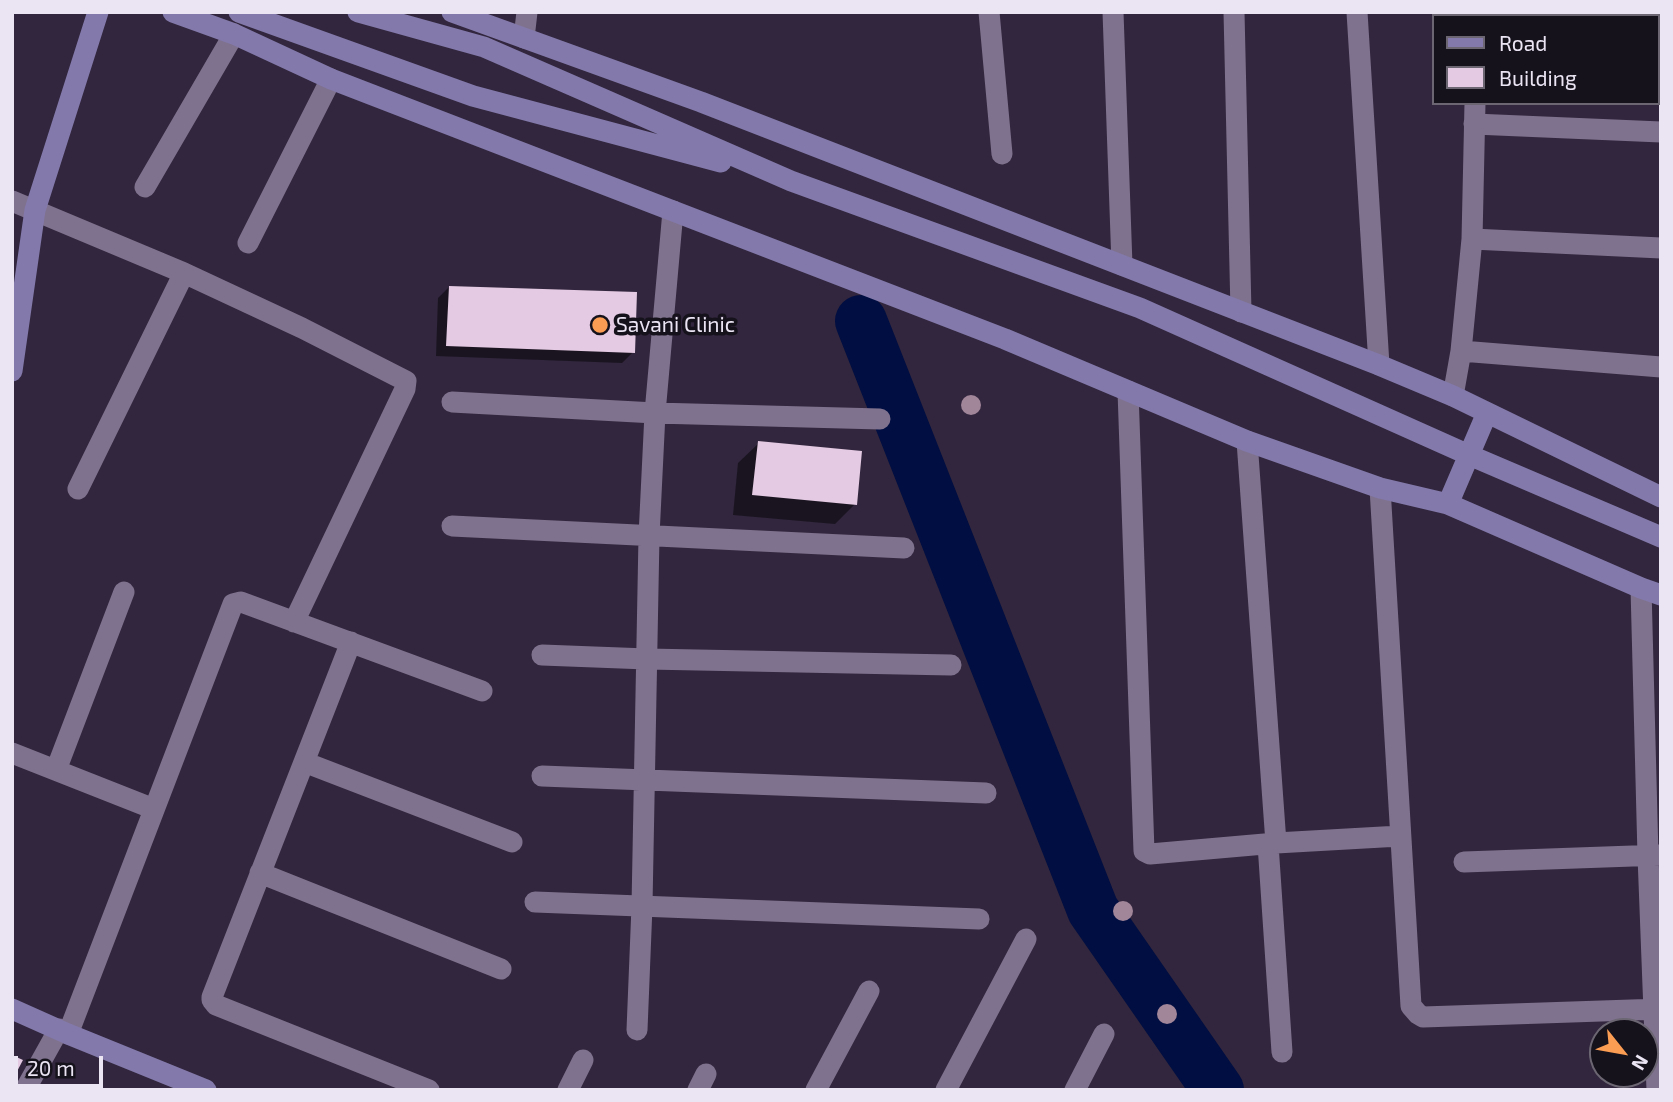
<!DOCTYPE html>
<style>
body{margin:0}
#map{position:relative;width:1673px;height:1102px;overflow:hidden;background:#31263d;font-family:"Exo 2",sans-serif}
canvas{display:block}
.frame{position:absolute;inset:0;border:14px solid #eae4f3;pointer-events:none}
.legend{position:absolute;left:1432px;top:14px;width:228px;height:91px;box-sizing:border-box;background:#16121c;border:2px solid #6b6672;margin:0;padding:9px 12px;list-style:none;font-size:21px;color:#eae4f3}
.legend li{display:flex;align-items:center;gap:14px;height:35px}
.legend b{width:35px;border:2px solid #6b6672}
.north{position:absolute;left:1589px;top:1018px;width:70px;height:70px;box-sizing:border-box;background:#16121c;border:2px solid #6b6672;border-radius:50%;rotate:121deg;font-size:19px;font-weight:700;line-height:28px;text-align:center;color:#eae4f3}
.north::after{content:'';display:block;margin:auto;width:24px;height:32px;background:#fc9d54;clip-path:polygon(50% 0,100% 100%,50% 72%,0 100%)}
.scale{position:absolute;left:14px;top:1056px;width:89px;height:32px;box-sizing:border-box;border:4px solid #eae4f3;border-top:0;padding-left:9px;font-size:21px;line-height:24px;white-space:nowrap;color:#eae4f3;-webkit-text-stroke:5px #16121c;paint-order:stroke}
</style>
<div id="map">
<canvas width="1673" height="1102"></canvas>
<div class="frame"></div>
<ul class="legend">
<li><b style="height:9px;background:#8379aa"></b>Road</li>
<li><b style="height:19px;background:#e4cae2"></b>Building</li>
</ul>
<div class="north">N</div>
<div class="scale">20 m</div>
</div>
<script>
const ctx = document.querySelector('canvas').getContext('2d');
ctx.lineJoin = 'round';
function fill(path, color) { ctx.fillStyle = color; ctx.fill(path, 'evenodd'); }
const poly = rows => new Path2D(rows.map(r => 'M' + r).join(''));
function trace(path, color, width, dash) { ctx.strokeStyle = color; ctx.lineWidth = width; ctx.lineCap = dash ? 'butt' : 'round'; ctx.setLineDash(dash || []); ctx.stroke(path); }
function write(font, color, halo, rows, align = 'center') {
  ctx.font = font + ' "Exo 2",sans-serif'; ctx.lineWidth = 7; ctx.setLineDash([]); ctx.textBaseline = 'middle'; ctx.strokeStyle = halo; ctx.fillStyle = color; for (const [text, x, y, turn = 0] of rows) {
    ctx.save(); ctx.translate(x, y); ctx.rotate((+turn || 0) * Math.PI / 180); ctx.textAlign = isNaN(turn) ? turn : align; if (halo) ctx.strokeText(text, 0, 0); ctx.fillText(text, 0, 0); ctx.restore();
  }
}
const shadow = poly([
 [449,287,633,352,622,363,436,356,438,298],
 [759,443,855,504,835,524,733,515,738,463]
]);
const river = poly([
 [861,321,1093,910,1218,1090]
]);
const building = poly([
 [449,286,637,292,635,353,446,346],
 [758,441,862,451,857,505,752,495],
 [12,1055,23,1060,12,1081]
]);
const street = poly([
 [989,12,1002,154],
 [1113,12,1122,265],
 [1234,12,1241,312],
 [1357,12,1379,365],
 [1480,16,1480,12],
 [524,38,527,12],
 [1474,124,1661,132],
 [145,187,234,34],
 [12,201,184,273,302,328,406,381,405,389,294,622],
 [1472,239,1661,248],
 [248,243,331,79],
 [1461,351,1661,367],
 [1128,391,1144,851,1150,854,1276,843,1400,836],
 [1453,396,1461,351,1472,239,1475,103],
 [452,402,655,413,880,419],
 [1247,441,1276,843],
 [1380,488,1411,1006,1418,1014,1423,1017,1661,1009],
 [78,489,184,273],
 [452,526,904,548],
 [1641,588,1648,856,1657,1090],
 [351,642,212,997,212,1000,216,1005,429,1090],
 [542,655,647,659,951,665],
 [12,753,154,809],
 [304,762,512,842],
 [56,770,124,592],
 [542,776,986,793],
 [1268,844,1282,1052],
 [1464,862,1661,855],
 [260,873,501,969],
 [535,902,979,919],
 [637,1030,642,906,649,536,655,413,673,211],
 [68,1034,233,604,241,602,482,691],
 [25,1090,59,1029],
 [568,1090,583,1060],
 [698,1090,706,1074],
 [816,1090,869,991],
 [946,1090,1026,939],
 [1075,1090,1104,1034]
]);
const secondary = poly([
 [173,12,234,34,331,79,1005,339,1247,441,1380,488,1448,504,1641,588,1661,595],
 [239,12,473,96,721,162],
 [358,12,484,47,791,181,1140,308,1469,455,1661,537],
 [452,12,701,102,1379,365,1453,396,1661,497],
 [12,371,35,210,98,12],
 [1448,504,1487,413],
 [12,1009,68,1034,206,1090]
]);
const trees = [
 [971,405],
 [1123,911],
 [1167,1014]
];
const markers = [
 [600,325,9,"#fc9d54"]
];
const poiNames = [
 ["Savani Clinic",616,325]
];
fill(shadow, '#0007');
trace(river, '#000e41', 52);
fill(building, '#e4cae2');
trace(street, '#7f728e', 21);
trace(secondary, '#8379aa', 21);
ctx.fillStyle = '#a18599';
for (const [x, y] of trees) { ctx.beginPath(); ctx.arc(x, y, 10, 0, 2 * Math.PI); ctx.fill(); }
for (const [x, y, r, color] of markers) { const dot = new Path2D(); dot.arc(x, y, r, 0, 2 * Math.PI); ctx.fillStyle = color; ctx.fill(dot); trace(dot, '#16121c', 2.5); }
write('21px', '#eae4f3', '#16121c', poiNames, 'left');
</script>
